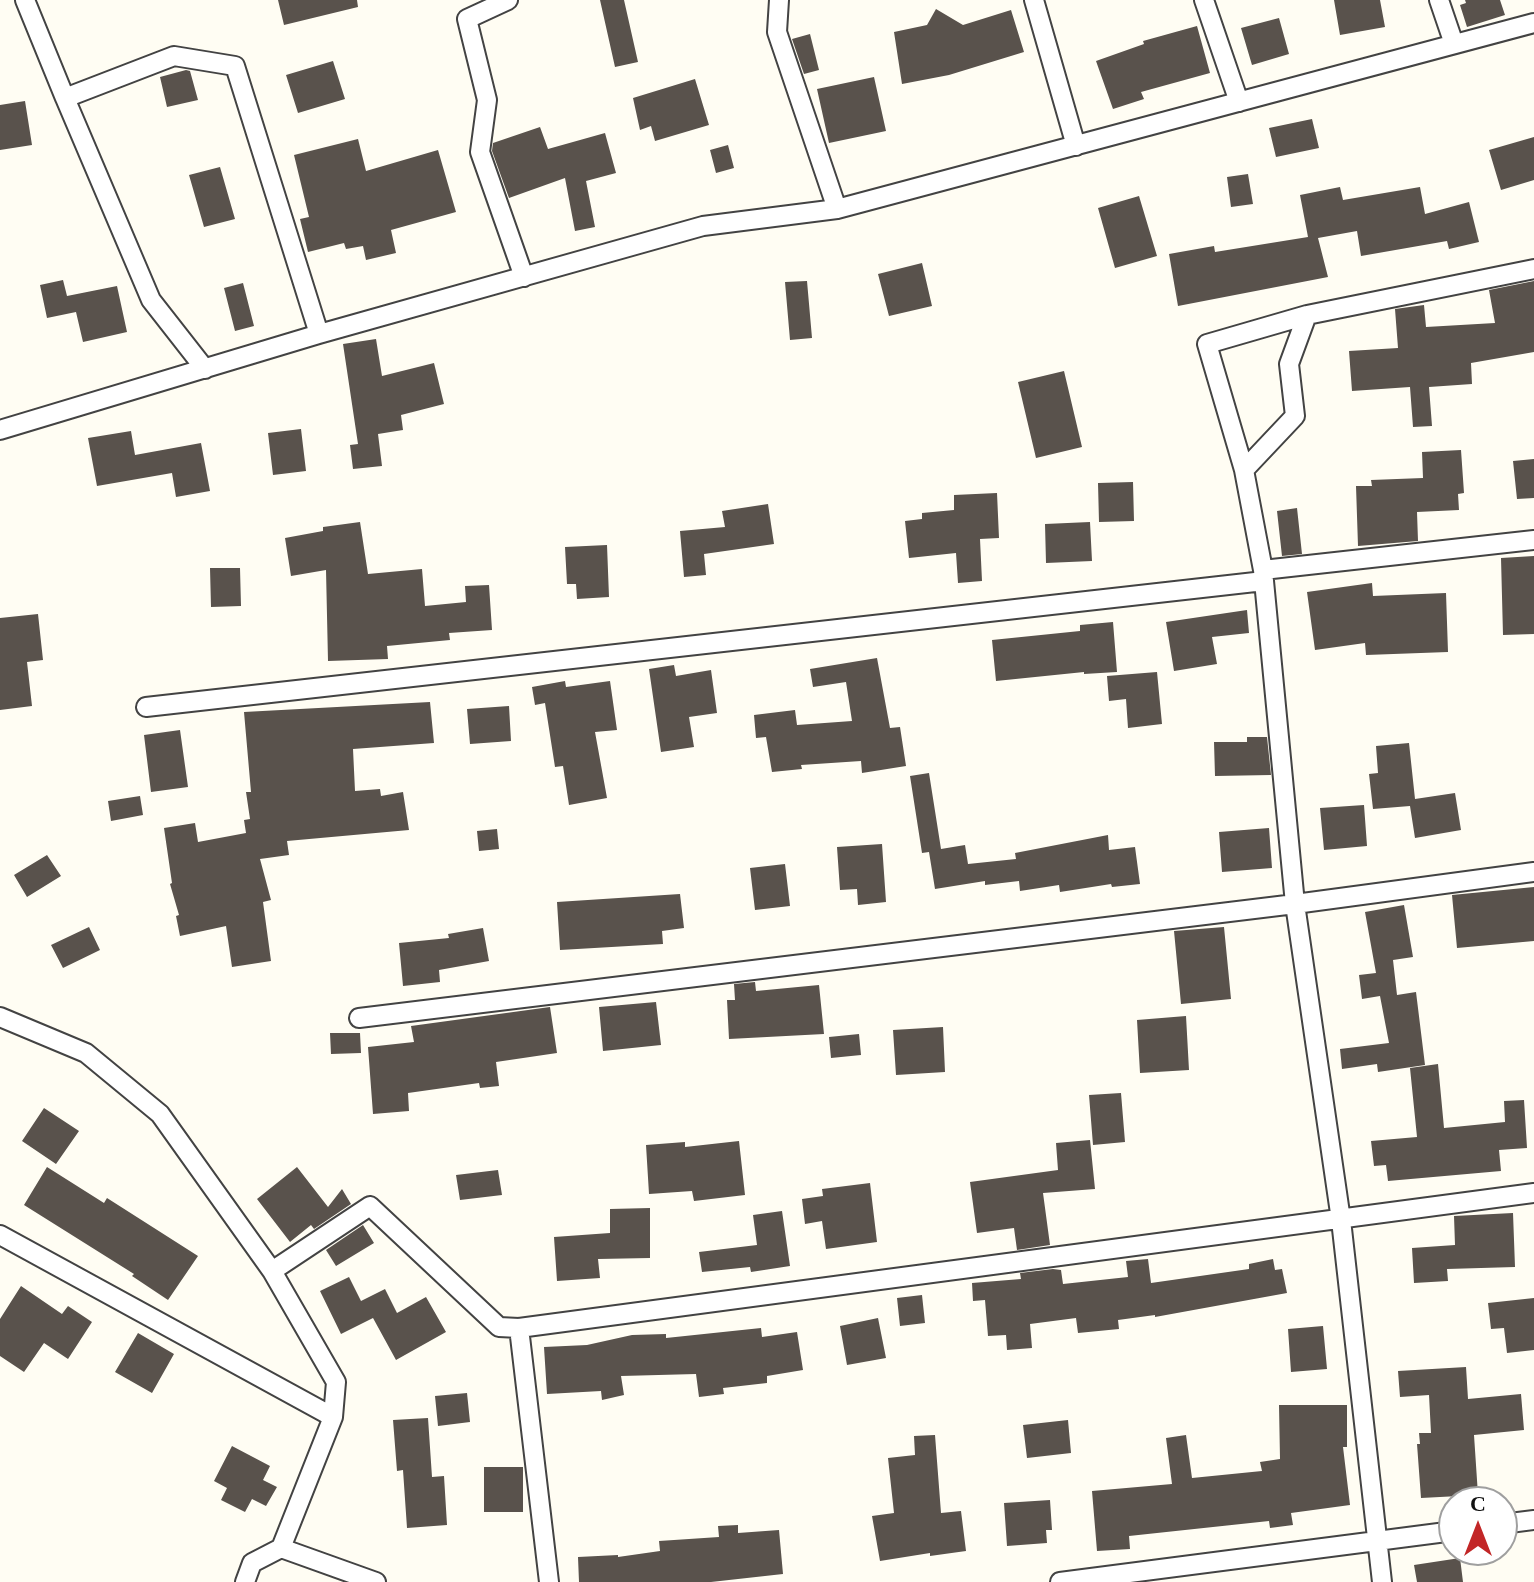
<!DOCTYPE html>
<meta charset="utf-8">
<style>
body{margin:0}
#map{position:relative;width:1534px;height:1582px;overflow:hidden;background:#fffdf3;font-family:Georgia,serif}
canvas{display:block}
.north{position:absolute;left:1438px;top:1486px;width:80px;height:80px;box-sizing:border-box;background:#fff;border:2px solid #9f9f9f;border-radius:50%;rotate:0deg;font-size:22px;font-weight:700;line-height:32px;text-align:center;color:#101010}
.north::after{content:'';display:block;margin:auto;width:28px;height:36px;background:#c22627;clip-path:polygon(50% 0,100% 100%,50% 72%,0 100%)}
</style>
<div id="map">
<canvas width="1534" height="1582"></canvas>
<div class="north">С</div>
</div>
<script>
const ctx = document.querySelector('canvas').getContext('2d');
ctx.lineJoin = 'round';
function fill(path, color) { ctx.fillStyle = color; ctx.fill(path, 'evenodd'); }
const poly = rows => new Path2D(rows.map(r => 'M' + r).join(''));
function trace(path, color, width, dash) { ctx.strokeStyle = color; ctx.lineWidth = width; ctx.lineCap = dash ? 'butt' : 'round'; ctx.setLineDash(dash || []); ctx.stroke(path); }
const building = poly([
 [278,0,357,0,358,7,284,25],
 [600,0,624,0,638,62,615,67],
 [1334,0,1380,0,1385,27,1340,35],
 [1465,0,1500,0,1505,15,1467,27,1460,5,1466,3],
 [936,9,963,25,1011,10,1024,52,949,75,902,84,894,32,927,25],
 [1279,18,1289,54,1252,65,1241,28],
 [1197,26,1210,73,1141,92,1144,99,1113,109,1096,61,1144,44,1143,41],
 [810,34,819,70,804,74,792,39],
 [333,61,345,99,298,113,286,75],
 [186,70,190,71,198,100,167,107,160,77],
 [874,77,886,131,829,143,817,89],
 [695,79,709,125,655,141,651,126,640,130,633,98],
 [25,101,32,145,0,150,0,105],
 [1312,119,1319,148,1276,157,1269,128],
 [540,127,548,149,605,133,616,173,586,181,595,227,575,231,565,178,509,198,492,151,493,143],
 [1534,137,1534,180,1501,190,1489,150],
 [358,139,366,171,438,150,456,212,391,230,396,253,366,260,363,246,346,249,344,243,308,252,300,219,309,217,294,155],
 [728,145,734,168,716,173,710,150],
 [220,167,235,219,204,227,189,175],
 [1248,174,1253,204,1231,207,1227,177],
 [1340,187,1343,200,1420,187,1425,214,1469,202,1479,242,1449,249,1447,241,1361,256,1357,231,1318,238,1328,277,1178,306,1169,254,1214,246,1215,252,1308,237,1300,195],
 [1139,196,1157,256,1115,268,1098,208],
 [922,263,932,306,889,316,878,274],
 [63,280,67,296,117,286,127,332,83,342,76,312,47,318,40,285],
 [807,281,812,338,790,340,785,282],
 [1534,281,1534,352,1471,363,1472,384,1429,387,1432,426,1413,427,1410,387,1352,391,1349,351,1398,348,1395,309,1424,305,1426,327,1495,323,1489,290],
 [243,283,254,326,235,331,224,288],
 [376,339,382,376,434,363,444,404,401,415,403,430,378,434,382,466,353,469,350,445,358,444,343,344],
 [1064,371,1082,447,1036,458,1018,382],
 [301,429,306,471,273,475,268,433],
 [131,431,135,455,201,443,210,491,176,497,172,473,97,486,88,438],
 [1461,450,1464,493,1458,494,1459,510,1417,512,1418,541,1358,546,1356,486,1372,486,1371,480,1423,478,1422,452],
 [1534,459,1534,498,1517,499,1513,461],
 [1133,482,1134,521,1099,522,1098,483],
 [997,493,999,538,980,539,982,581,958,583,956,553,909,558,905,521,922,519,922,513,954,510,954,495],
 [768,504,774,544,704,554,706,575,684,577,680,531,725,527,722,511],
 [1297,508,1302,554,1282,556,1277,511],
 [360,522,368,574,422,569,425,606,466,602,465,586,489,585,492,630,449,633,450,640,387,646,388,659,328,661,326,570,291,576,285,538,323,531,323,527],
 [1090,522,1092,561,1046,563,1045,524],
 [607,545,609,597,577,599,576,584,567,584,565,547],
 [1534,556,1534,634,1503,635,1501,558],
 [210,568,240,568,241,606,211,607],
 [1372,583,1373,596,1446,593,1448,652,1366,655,1365,643,1315,650,1307,592],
 [1247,610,1249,633,1212,637,1217,664,1174,671,1166,622],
 [38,614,43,660,27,662,32,706,0,710,0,618],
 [1113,622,1117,672,1084,674,1084,672,996,681,992,640,1080,631,1080,625],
 [877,658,890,728,900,727,906,766,862,773,861,761,801,765,802,769,772,772,766,737,756,738,754,715,795,710,797,725,852,721,846,682,813,687,810,669],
 [674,665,676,676,711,670,717,713,689,717,694,747,661,752,649,669],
 [1157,672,1162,724,1128,728,1126,699,1109,701,1107,676],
 [565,681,566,687,610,681,617,730,595,732,607,798,569,805,563,766,555,767,545,703,535,705,532,687],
 [430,702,434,743,353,749,355,791,380,789,381,796,403,792,409,830,287,841,289,855,260,859,271,900,263,902,271,961,232,967,226,926,180,936,176,916,179,915,170,884,172,883,164,828,195,823,198,842,246,833,244,820,250,819,246,792,251,792,244,712],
 [509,706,511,741,470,744,467,709],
 [180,730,188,787,151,792,144,735],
 [1247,737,1267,737,1271,775,1215,776,1214,742,1247,742],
 [1409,743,1415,799,1455,793,1461,830,1415,838,1410,806,1373,809,1369,774,1378,773,1376,746],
 [929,773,941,849,965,845,968,864,1016,859,1015,853,1108,835,1109,850,1135,847,1140,884,1112,887,1111,884,1060,892,1059,885,1020,891,1019,881,985,885,985,881,935,889,929,852,922,853,910,776],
 [140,796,143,815,111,821,108,801],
 [1364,805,1367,846,1324,850,1320,808],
 [1269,828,1272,868,1222,872,1219,832],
 [497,829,499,849,479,851,477,831],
 [882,844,886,902,858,905,857,889,840,890,837,847],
 [47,855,61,876,27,897,14,875],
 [785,864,790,906,755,910,750,868],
 [1534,887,1534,941,1457,948,1452,895],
 [680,894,684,928,662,931,663,944,560,950,557,902],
 [1404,905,1413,957,1393,960,1397,995,1416,992,1425,1065,1378,1072,1377,1064,1342,1069,1340,1049,1389,1043,1380,996,1362,999,1359,975,1376,973,1365,912],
 [89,927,100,950,63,968,51,945],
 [1224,927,1231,999,1181,1004,1174,931],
 [483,928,489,961,439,970,440,982,403,986,399,943,449,938,448,934],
 [755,982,756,991,819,985,824,1034,729,1039,727,1000,735,1000,734,984],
 [656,1002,661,1045,603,1051,599,1007],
 [550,1007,557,1053,496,1062,499,1086,480,1088,479,1083,408,1093,409,1111,373,1114,368,1047,414,1042,411,1026],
 [1186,1016,1189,1070,1140,1073,1137,1020],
 [943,1027,945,1072,896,1075,893,1030],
 [330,1033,360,1033,361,1053,331,1054],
 [859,1034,861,1055,831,1058,829,1037],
 [1438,1064,1444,1128,1505,1122,1504,1101,1524,1100,1527,1148,1499,1150,1501,1171,1388,1181,1386,1165,1374,1166,1371,1141,1417,1137,1410,1068],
 [1121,1093,1125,1142,1093,1145,1089,1095],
 [44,1108,79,1131,56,1164,22,1141],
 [1090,1140,1095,1189,1043,1193,1050,1245,1017,1250,1014,1228,977,1233,970,1182,1058,1170,1056,1143],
 [739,1141,745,1195,694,1201,692,1191,649,1194,646,1145,685,1142,685,1147],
 [47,1167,104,1203,107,1198,198,1256,168,1300,132,1276,134,1274,24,1205],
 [297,1167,328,1207,342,1189,351,1204,314,1229,311,1225,290,1242,257,1199],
 [498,1170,502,1195,460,1200,456,1175],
 [870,1183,877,1242,826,1249,822,1221,805,1224,802,1199,823,1196,822,1189],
 [650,1208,650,1258,598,1259,600,1278,557,1281,554,1237,610,1233,610,1209],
 [782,1211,790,1266,751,1272,750,1267,702,1272,699,1252,757,1245,753,1215],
 [1513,1213,1515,1267,1447,1269,1448,1281,1414,1283,1412,1248,1455,1245,1454,1216],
 [363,1225,374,1243,336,1266,326,1250],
 [1148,1259,1151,1283,1249,1269,1249,1264,1273,1259,1275,1270,1282,1269,1287,1293,1155,1317,1155,1315,1118,1320,1119,1329,1078,1333,1076,1318,1030,1324,1032,1348,1007,1350,1006,1335,988,1336,985,1300,973,1301,972,1283,1021,1279,1020,1273,1053,1269,1061,1270,1063,1284,1128,1277,1126,1261],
 [349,1277,361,1301,385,1289,397,1313,426,1297,446,1332,396,1360,373,1318,341,1334,320,1291],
 [21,1286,62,1314,68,1306,92,1322,68,1359,44,1343,24,1372,0,1356,0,1319],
 [922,1295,925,1323,900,1326,897,1298],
 [1534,1298,1534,1350,1507,1353,1504,1328,1491,1329,1488,1303],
 [878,1318,886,1358,847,1365,840,1326],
 [1323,1326,1327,1369,1291,1372,1288,1329],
 [761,1328,762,1337,797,1332,803,1370,767,1376,767,1383,723,1388,724,1394,699,1397,696,1374,621,1376,624,1395,602,1400,601,1391,547,1394,544,1347,587,1345,632,1335,666,1334,666,1338],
 [138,1333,174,1354,152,1393,115,1372],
 [1466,1367,1468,1399,1521,1394,1524,1430,1474,1435,1478,1495,1421,1498,1417,1444,1420,1444,1419,1433,1431,1433,1429,1395,1400,1397,1398,1371],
 [467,1393,470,1422,438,1426,435,1396],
 [1279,1405,1347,1405,1347,1447,1343,1447,1350,1505,1291,1513,1293,1525,1270,1528,1269,1521,1129,1536,1130,1549,1097,1551,1092,1491,1172,1484,1166,1438,1186,1435,1192,1478,1262,1471,1260,1462,1280,1459],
 [428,1418,432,1477,444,1476,447,1525,407,1528,403,1470,397,1471,393,1420],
 [1068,1420,1071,1453,1027,1458,1023,1425],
 [935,1435,941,1513,961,1511,966,1551,930,1556,930,1553,880,1561,872,1516,894,1513,888,1458,915,1455,914,1436],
 [232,1446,270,1466,263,1480,277,1487,266,1506,252,1499,245,1512,221,1500,227,1488,214,1481],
 [484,1467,523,1467,523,1512,484,1512],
 [1050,1500,1052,1530,1046,1530,1047,1543,1007,1546,1004,1503],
 [738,1525,738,1533,779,1530,783,1574,711,1582,579,1582,578,1557,618,1555,618,1557,660,1551,659,1541,719,1537,718,1526],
 [1460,1558,1463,1582,1417,1582,1414,1565]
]);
const street = poly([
 [25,0,65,98],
 [508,0,467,19,487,100,480,152,524,277],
 [779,0,777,32,837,209],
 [1034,0,1076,146],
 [1204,0,1239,102],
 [1439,0,1454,44],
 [205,369,151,300,65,98,174,56,235,66,319,334],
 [0,430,319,334,703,226,837,209,1534,23],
 [1244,470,1207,344,1307,315],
 [1263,570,1244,470,1295,416,1289,364,1307,315,1534,269],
 [1264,581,1295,904,1341,1220,1382,1582],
 [146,707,1264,581,1263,570,1534,540],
 [0,1017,86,1053,160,1114,272,1271],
 [359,1018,1295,904,1534,872],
 [0,1235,333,1417],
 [519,1328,549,1582],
 [1502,1524,1534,1520],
 [245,1582,252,1563,281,1548],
 [376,1582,281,1548,333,1417,336,1382,272,1271,370,1206,499,1327,519,1328,1534,1193],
 [1060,1582,1454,1531]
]);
fill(building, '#59524c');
trace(street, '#434343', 22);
trace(street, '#fff', 18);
</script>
